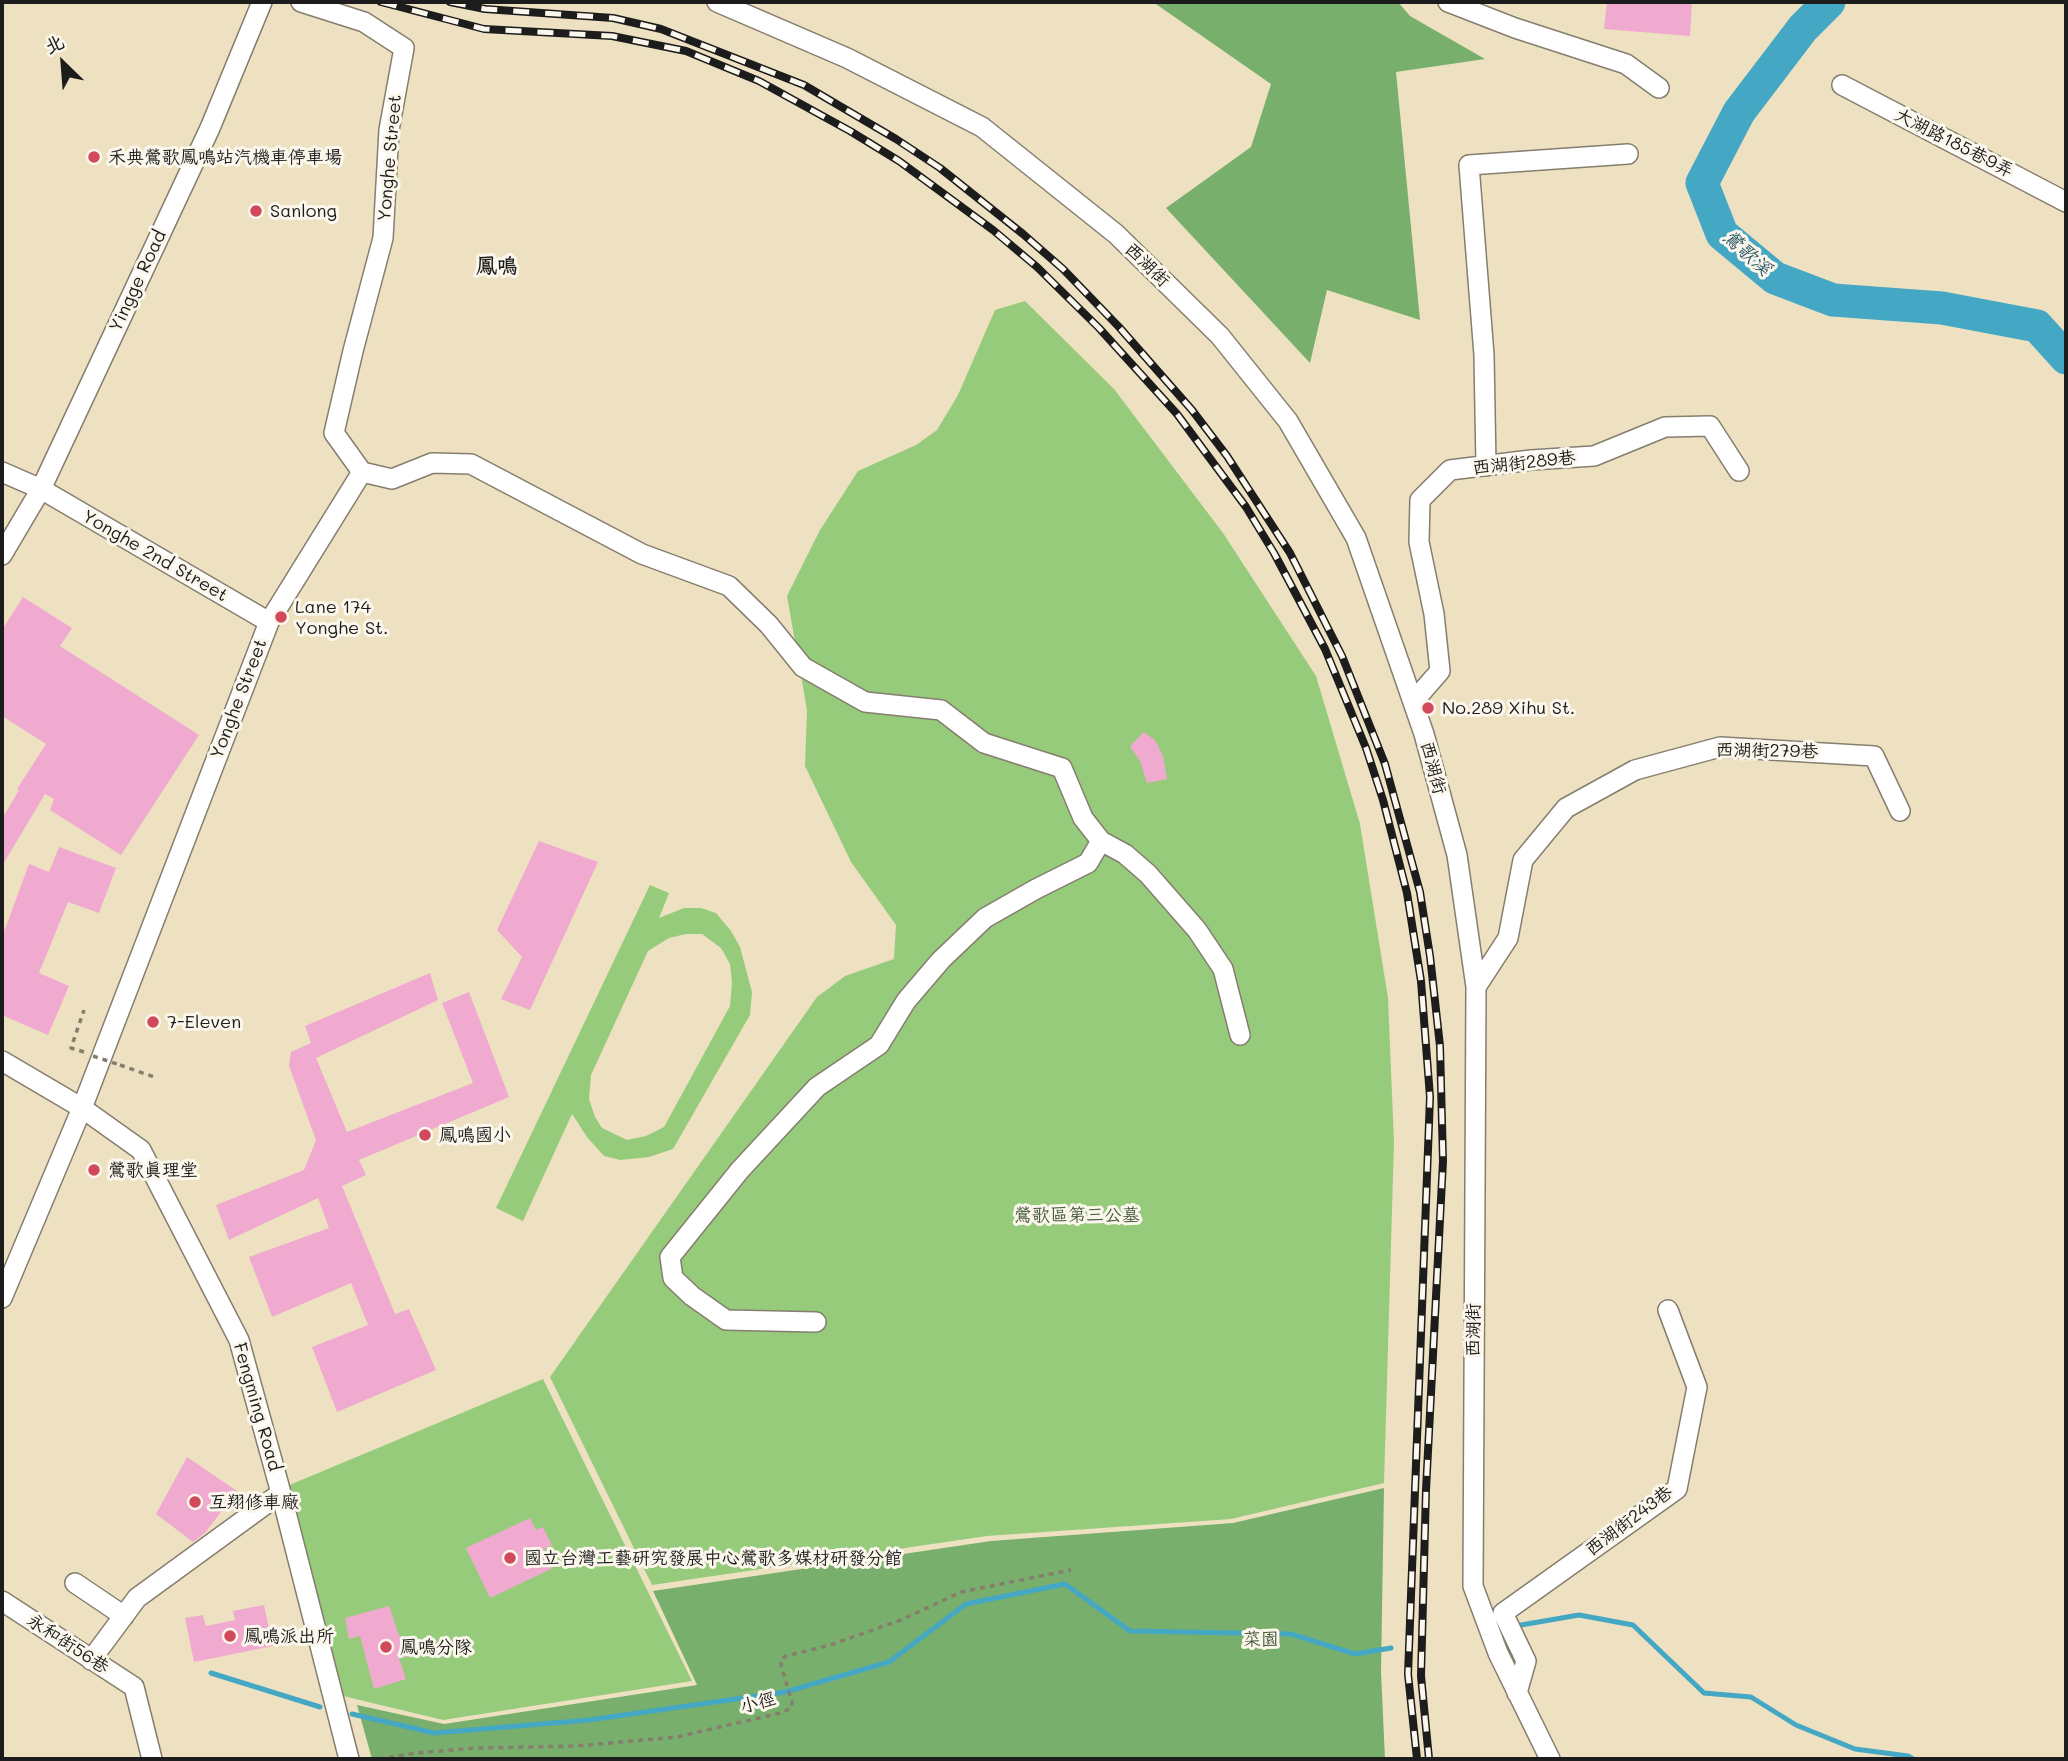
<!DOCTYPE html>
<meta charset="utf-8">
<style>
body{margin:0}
#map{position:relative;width:2068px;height:1761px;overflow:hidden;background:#eee1c1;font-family:Mali,"LXGW WenKai TC",sans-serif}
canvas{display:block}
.frame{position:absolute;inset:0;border:4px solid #1c1c1c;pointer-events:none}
.north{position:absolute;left:28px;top:28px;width:70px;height:70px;-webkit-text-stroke:5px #fbf7ec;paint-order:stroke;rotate:335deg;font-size:19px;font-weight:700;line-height:28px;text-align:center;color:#1c1c1c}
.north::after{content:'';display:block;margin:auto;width:24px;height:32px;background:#1c1c1c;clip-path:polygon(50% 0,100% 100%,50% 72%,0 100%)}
</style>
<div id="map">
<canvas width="2068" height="1761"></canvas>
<div class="frame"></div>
<div class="north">北</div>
</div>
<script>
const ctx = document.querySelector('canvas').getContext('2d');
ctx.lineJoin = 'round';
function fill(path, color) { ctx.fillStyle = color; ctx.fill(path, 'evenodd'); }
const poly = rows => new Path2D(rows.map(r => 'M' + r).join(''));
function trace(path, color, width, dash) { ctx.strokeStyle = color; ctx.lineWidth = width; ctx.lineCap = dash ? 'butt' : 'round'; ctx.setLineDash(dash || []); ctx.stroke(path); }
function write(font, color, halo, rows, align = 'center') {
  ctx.font = font + ' Mali,"LXGW WenKai TC",sans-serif'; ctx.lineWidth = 6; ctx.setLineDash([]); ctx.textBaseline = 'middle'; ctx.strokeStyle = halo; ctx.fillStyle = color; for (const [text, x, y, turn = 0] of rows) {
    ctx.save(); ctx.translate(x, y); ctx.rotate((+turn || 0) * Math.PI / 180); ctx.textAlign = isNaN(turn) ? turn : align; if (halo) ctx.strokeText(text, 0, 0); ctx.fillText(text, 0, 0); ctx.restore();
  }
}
const green = poly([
 [1025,301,1114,389,1223,533,1316,676,1360,824,1388,998,1394,1142,1384,1483,1231,1519,987,1536,652,1585,550,1377,817,997,845,976,894,959,896,925,851,862,805,766,807,710,787,596,820,530,858,471,916,445,937,430,958,395,995,310],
 [650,885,669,893,659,918,684,908,701,908,716,913,731,931,740,947,752,992,750,1015,673,1149,649,1157,620,1160,604,1156,587,1137,572,1114,523,1221,496,1208],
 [686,934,702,934,721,948,730,964,732,982,730,1006,664,1127,646,1136,627,1140,602,1128,595,1117,589,1099,591,1075,648,951,669,938],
 [543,1379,692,1681,443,1720,343,1696,287,1486]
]);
const forest = poly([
 [1153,2,1398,2,1410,16,1485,59,1396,72,1420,320,1327,290,1310,363,1166,208,1251,147,1271,84],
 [1384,1488,1381,1672,1385,1759,372,1759,357,1705,444,1724,697,1685,653,1591,991,1541,1233,1523]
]);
const stream = poly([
 [1521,1625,1579,1615,1633,1625,1704,1693,1751,1697,1796,1725,1855,1749,1908,1756,1913,1759],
 [211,1673,320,1707],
 [352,1714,434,1733,589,1720,785,1692,889,1662,966,1604,1065,1584,1130,1631,1291,1634,1355,1654,1391,1648]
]);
const river = poly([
 [1829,2,1803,28,1739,112,1702,183,1722,234,1775,278,1833,300,1942,308,2037,326,2066,358]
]);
const building = poly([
 [1607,2,1692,2,1690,36,1604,29],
 [23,597,72,628,60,646,199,735,121,855,50,810,54,799,45,794,2,866,2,819,19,790,17,789,46,744,2,716,2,630],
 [1144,732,1155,740,1163,756,1167,779,1147,783,1140,761,1130,746],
 [539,841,598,862,530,1010,501,999,522,957,497,930],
 [59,847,116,868,99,913,68,902,39,973,69,986,48,1035,2,1015,2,937,29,864,49,872],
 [430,973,438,1000,316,1058,347,1132,473,1083,442,1003,469,992,509,1097,359,1160,366,1175,342,1186,395,1314,409,1309,436,1370,337,1412,312,1347,368,1325,351,1283,272,1317,249,1257,329,1228,318,1198,229,1240,216,1205,304,1170,316,1140,289,1066,291,1052,311,1043,305,1026],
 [187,1457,237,1491,205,1533,193,1542,156,1514],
 [530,1518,536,1530,543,1527,552,1545,544,1549,553,1568,490,1598,466,1548],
 [264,1605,273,1646,194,1662,185,1618,203,1615,206,1626,235,1620,233,1611],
 [389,1606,400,1638,409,1637,411,1656,399,1658,406,1679,374,1689,360,1636,349,1639,345,1618]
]);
const path = poly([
 [84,1052,71,1048,84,1010],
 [120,1065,157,1078],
 [379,1759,416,1753,477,1748,576,1746,677,1737,784,1712,792,1707,792,1702,781,1665,781,1659,786,1656,830,1645,901,1620,961,1592,1071,1570]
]);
const minor = poly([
 [717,2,847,58,982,127,1116,234,1220,336,1288,421,1356,538,1424,734,1457,855,1476,987,1473,1586,1498,1653,1550,1759],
 [1448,2,1515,28,1626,64,1659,88],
 [1842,85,2066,202],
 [1486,466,1484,355,1469,165,1628,154],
 [2,472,41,489,269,622],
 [362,472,392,479,432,463,471,464,642,554,729,586,769,625,803,667,865,702,941,710,984,743,1062,768,1083,818,1101,841,1125,854,1148,874,1197,930,1223,969,1240,1035],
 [2,555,41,489,210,128,262,2],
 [1413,702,1440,671,1434,614,1419,542,1420,500,1450,470,1531,460,1594,456,1665,427,1710,426,1739,471],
 [1476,987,1508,938,1523,860,1566,808,1635,770,1720,747,1874,756,1900,811],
 [2,1061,82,1108,141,1150,239,1340,281,1493,349,1759],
 [2,1298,82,1108,269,622,362,472,334,433,353,351,383,238,389,130,404,48,364,22,301,2],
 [816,1322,726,1320,692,1296,673,1278,670,1257,740,1170,817,1087,879,1045,906,1001,941,960,985,918,1036,889,1088,863,1101,841],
 [75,1583,124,1616],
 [2,1601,134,1687,152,1759],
 [91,1660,137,1598,281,1493],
 [1517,1693,1526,1661,1503,1613,1677,1489,1697,1387,1668,1310]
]);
const rail = poly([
 [381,2,484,29,612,36,686,51,759,81,850,131,899,161,993,230,1037,267,1099,328,1177,414,1246,507,1274,553,1325,649,1366,748,1383,800,1407,893,1421,981,1430,1097,1408,1674,1417,1759],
 [450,2,485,9,613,18,661,29,804,85,896,139,940,168,1023,234,1063,269,1119,327,1192,410,1227,456,1290,553,1342,656,1385,764,1420,892,1430,956,1440,1046,1443,1161,1426,1490,1421,1676,1429,1759]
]);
const pathBridge = poly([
 [93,1056,120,1065]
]);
const markers = [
 [94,157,7,"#d1495b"],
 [256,211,7,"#d1495b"],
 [281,617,7,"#d1495b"],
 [1428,708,7,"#d1495b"],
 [153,1022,7,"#d1495b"],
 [425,1135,7,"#d1495b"],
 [94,1170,7,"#d1495b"],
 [195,1502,7,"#d1495b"],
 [510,1558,7,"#d1495b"],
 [230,1636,7,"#d1495b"],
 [386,1647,7,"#d1495b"]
];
const streetNames = [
 ["大湖路185巷9弄",1954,143,27],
 ["Yonghe Street",390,158,-85],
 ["西湖街",1147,265,44],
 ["Yingge Road",138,281,-65],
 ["西湖街289巷",1524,463,-6],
 ["Yonghe 2nd Street",155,556,30],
 ["Yonghe Street",239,699,-69],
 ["西湖街279巷",1767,751,1],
 ["西湖街",1433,768,75],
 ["西湖街",1473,1330,-90],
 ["Fengming Road",257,1407,74],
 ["西湖街243巷",1629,1521,-37],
 ["永和街56巷",68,1644,33],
 ["小徑",758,1703,-15]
];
const poiNames = [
 ["禾典鶯歌鳳鳴站汽機車停車場",108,157],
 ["Sanlong",270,211],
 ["Lane 174",295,607],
 ["Yonghe St.",295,628],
 ["No.289 Xihu St.",1442,708],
 ["7-Eleven",167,1022],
 ["鳳鳴國小",439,1135],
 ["鶯歌真理堂",108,1170],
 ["互翔修車廠",209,1502],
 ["國立台灣工藝研究發展中心鶯歌多媒材研發分館",524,1558],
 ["鳳鳴派出所",244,1636],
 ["鳳鳴分隊",400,1647]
];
const parkNames = [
 ["鶯歌區第三公墓",1077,1215],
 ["菜園",1261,1639]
];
const waterNames = [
 ["鶯歌溪",1747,253,42]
];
const quarterNames = [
 ["鳳鳴",497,267]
];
fill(green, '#97cb7c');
fill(forest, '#79af6c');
trace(stream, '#44a7c4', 5);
trace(river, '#44a7c4', 33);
fill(building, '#f0aacf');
trace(minor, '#857e6e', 22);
trace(path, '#857e6e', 3.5, [5, 5]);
trace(minor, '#fff', 19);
trace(rail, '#1c1c1c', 8);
trace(rail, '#fbf7ec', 5, [16]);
trace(pathBridge, '#857e6e', 3.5, [5, 5]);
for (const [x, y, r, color] of markers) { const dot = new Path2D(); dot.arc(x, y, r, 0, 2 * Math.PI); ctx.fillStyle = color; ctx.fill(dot); trace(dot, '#fbf7ec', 2.5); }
write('18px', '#1c1c1c', '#fbf7ec', streetNames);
write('18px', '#1c1c1c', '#fbf7ec', poiNames, 'left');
write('18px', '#47593e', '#fbf7ec', parkNames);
write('italic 19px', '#2e5b68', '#fbf7ec', waterNames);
write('bold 21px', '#1c1c1c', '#fbf7ec', quarterNames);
</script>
